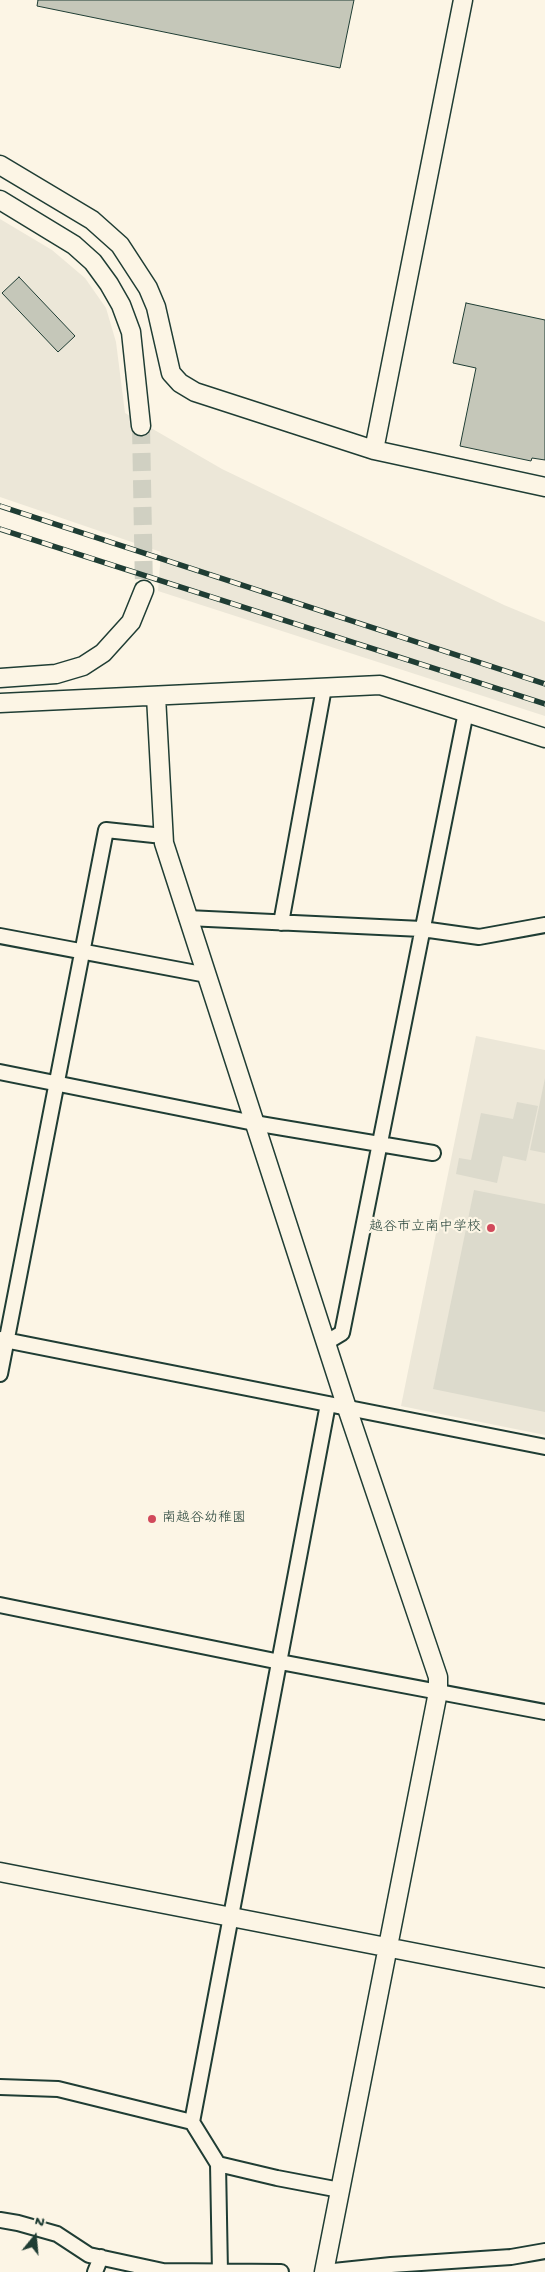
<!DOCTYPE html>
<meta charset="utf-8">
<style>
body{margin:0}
#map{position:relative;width:545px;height:2272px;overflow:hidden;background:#fcf5e5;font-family:"Gochi Hand",sans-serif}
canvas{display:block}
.north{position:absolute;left:10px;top:2212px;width:50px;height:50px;-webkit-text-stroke:4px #fcf5e5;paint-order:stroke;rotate:17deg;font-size:14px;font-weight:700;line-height:20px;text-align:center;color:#1f3d34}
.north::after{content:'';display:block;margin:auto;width:18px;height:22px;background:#1f3d34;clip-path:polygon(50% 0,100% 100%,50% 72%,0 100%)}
</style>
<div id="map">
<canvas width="545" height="2272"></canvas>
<div class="north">N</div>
</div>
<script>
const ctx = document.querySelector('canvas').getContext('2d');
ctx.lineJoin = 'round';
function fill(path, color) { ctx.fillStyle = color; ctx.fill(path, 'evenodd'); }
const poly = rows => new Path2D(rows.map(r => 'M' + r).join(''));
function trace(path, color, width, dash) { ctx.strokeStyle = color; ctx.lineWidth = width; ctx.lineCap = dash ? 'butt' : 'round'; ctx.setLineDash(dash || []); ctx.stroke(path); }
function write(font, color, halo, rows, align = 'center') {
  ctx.font = font + ' "Gochi Hand","Klee One",sans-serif'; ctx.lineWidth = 4.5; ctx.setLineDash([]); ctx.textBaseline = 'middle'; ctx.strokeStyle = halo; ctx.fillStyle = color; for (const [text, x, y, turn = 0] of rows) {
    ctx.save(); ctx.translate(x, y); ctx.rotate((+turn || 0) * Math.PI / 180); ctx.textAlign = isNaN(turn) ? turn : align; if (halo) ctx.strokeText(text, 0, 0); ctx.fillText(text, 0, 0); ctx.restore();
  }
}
const built = poly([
 [0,219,52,250,85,278,106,308,116,342,125,413,222,469,504,605,545,622,545,716,158,591,161,552,0,497],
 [476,1036,545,1050,545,1435,401,1406]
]);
const green = poly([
 [545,1078,545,1153,530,1150],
 [517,1102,538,1106,526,1161,503,1156,497,1183,456,1174,459,1158,471,1160,481,1113,513,1119],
 [474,1190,545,1204,545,1412,433,1389]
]);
const building = poly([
 [38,0,354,0,340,68,37,6,38,0],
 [19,277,75,336,58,352,2,293,19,277],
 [466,303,545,320,545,460,532,458,531,461,460,446,476,368,453,363,466,303]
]);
const tertiaryTunnel = poly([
 [141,426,144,590]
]);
const minor = poly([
 [187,918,422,929,479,937,545,925],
 [281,923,324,688],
 [0,936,207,975],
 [0,1072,254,1123,433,1153],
 [0,1339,545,1447],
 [327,1342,342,1333,466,712],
 [0,1374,106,830,163,836],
 [0,1605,280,1662,545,1712],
 [0,2087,58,2089,192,2122,218,2164,277,2178,340,2190],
 [192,2122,328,1404],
 [218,2164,220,2272],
 [0,2220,18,2223,57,2234,89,2255,163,2271,281,2272],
 [95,2272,101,2257],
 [324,2272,391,2265,511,2257,545,2251]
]);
const tertiary = poly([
 [0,165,92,220,120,245,148,288,156,307,171,373,180,383,195,392,374,450,545,487],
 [0,200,74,245,93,262,109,284,121,305,131,332,141,426],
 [374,450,463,0],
 [0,678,56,674,83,666,103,653,131,622,144,590],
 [156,696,164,843,347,1408,438,1677,438,1692,324,2272],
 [0,703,380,685,545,738],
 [0,1872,545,1978]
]);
const rail = poly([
 [0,506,545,684],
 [0,529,545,704]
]);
const markers = [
 [491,1228,5,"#d1495b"],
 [152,1519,5,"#d1495b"]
];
const poiNames = [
 ["越谷市立南中学校",481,1228],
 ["南越谷幼稚園",162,1519,"left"]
];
fill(built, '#ece7d8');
fill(green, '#dcdacc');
fill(building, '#c5c7b9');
trace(building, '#1f3d34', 1);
trace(tertiaryTunnel, '#d0d0c2', 18, [18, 9]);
trace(minor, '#1f3d34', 18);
trace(tertiary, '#1f3d34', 21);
trace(minor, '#fcf5e5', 14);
trace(tertiary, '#fcf5e5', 18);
trace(rail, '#1f3d34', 5.5);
trace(rail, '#fcf5e5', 4, [11]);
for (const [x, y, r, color] of markers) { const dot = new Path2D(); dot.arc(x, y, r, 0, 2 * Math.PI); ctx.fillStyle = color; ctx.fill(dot); trace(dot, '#fcf5e5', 2); }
write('14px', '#1f3d34', '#fcf5e5', poiNames, 'right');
</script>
